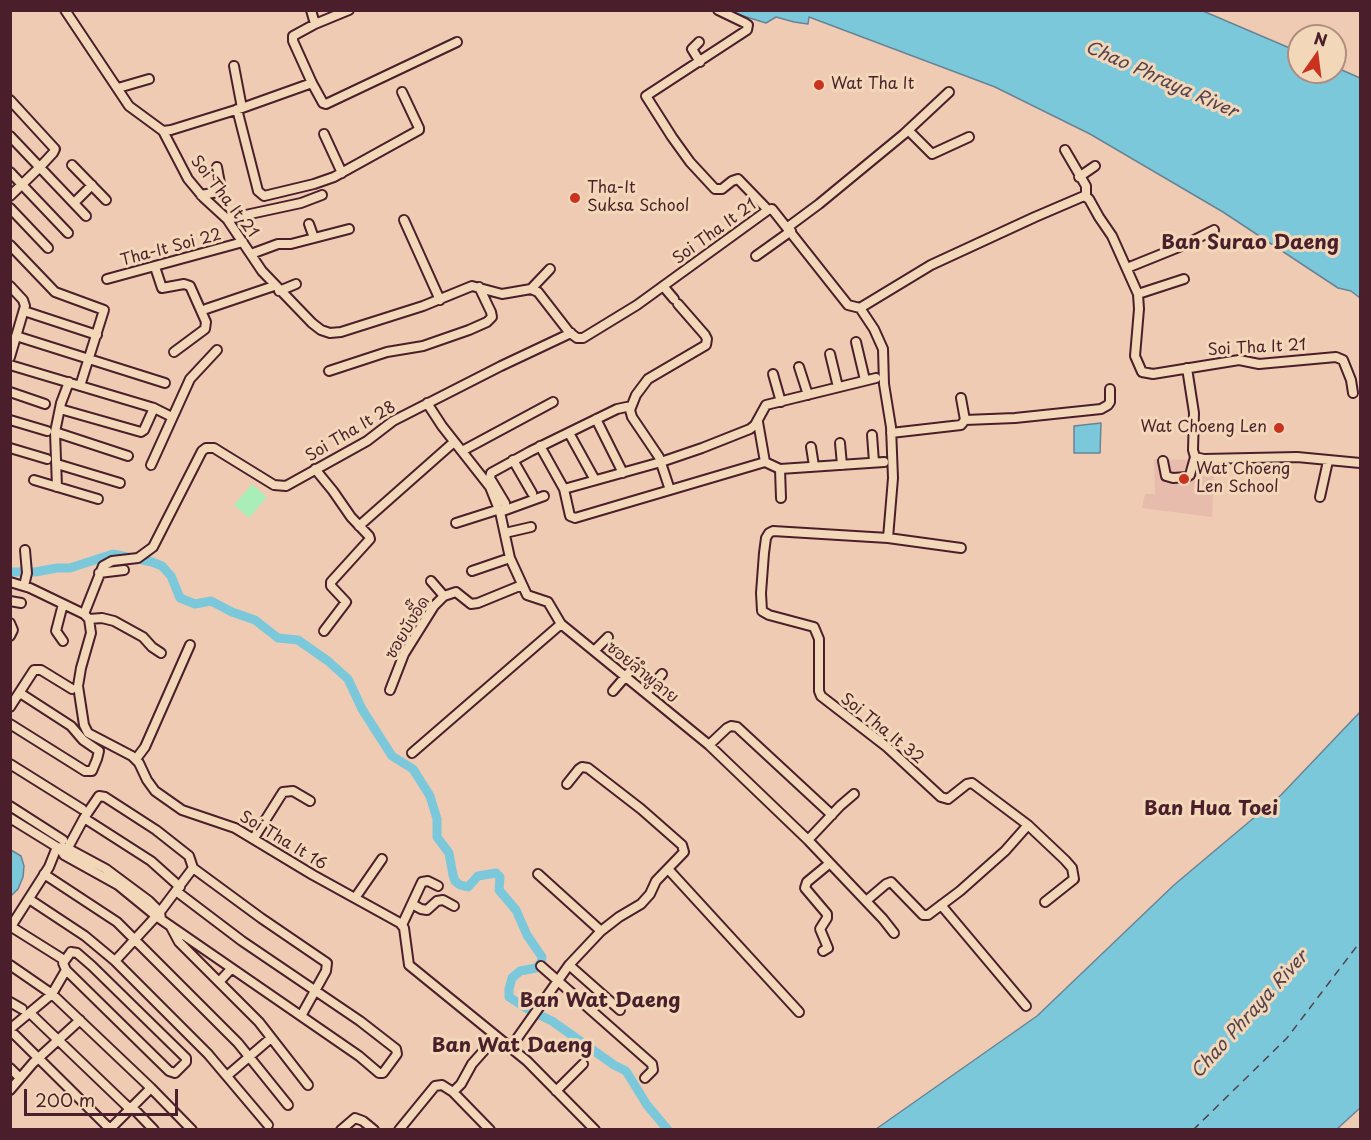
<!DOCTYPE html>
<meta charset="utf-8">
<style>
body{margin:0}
#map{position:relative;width:1371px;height:1140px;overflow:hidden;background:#f0cbb4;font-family:"Playpen Sans",sans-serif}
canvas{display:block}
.frame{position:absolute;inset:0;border:12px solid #4a1f2b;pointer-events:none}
.north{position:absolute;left:1287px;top:24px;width:60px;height:60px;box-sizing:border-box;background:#f2d7b9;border:2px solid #af8d80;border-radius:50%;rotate:14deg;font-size:16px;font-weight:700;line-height:24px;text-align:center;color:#4a1f2b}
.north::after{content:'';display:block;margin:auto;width:21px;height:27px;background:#c8321e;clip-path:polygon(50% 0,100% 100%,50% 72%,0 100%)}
.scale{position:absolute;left:24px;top:1089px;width:154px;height:27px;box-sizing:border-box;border:3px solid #4a1f2b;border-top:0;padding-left:8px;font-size:18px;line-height:21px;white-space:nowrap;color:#4a1f2b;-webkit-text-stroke:4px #f2d7b9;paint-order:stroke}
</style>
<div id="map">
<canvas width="1371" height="1140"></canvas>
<div class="frame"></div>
<div class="north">N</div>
<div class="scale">200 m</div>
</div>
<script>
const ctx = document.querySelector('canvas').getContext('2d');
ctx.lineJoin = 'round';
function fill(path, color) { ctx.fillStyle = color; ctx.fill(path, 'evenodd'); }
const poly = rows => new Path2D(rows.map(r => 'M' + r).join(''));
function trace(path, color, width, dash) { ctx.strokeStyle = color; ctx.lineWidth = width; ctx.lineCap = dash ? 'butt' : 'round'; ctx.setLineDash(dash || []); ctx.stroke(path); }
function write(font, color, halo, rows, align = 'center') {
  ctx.font = font + ' "Playpen Sans","Playpen Sans Thai",sans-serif'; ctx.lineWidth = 6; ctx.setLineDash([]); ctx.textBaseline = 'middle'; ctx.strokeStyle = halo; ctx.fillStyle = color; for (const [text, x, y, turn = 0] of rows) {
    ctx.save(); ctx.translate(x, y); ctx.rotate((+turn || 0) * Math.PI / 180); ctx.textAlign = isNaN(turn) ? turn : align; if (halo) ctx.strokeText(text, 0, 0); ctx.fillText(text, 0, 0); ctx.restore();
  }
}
const built = poly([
 [1154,459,1192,460,1194,465,1214,464,1212,517,1142,508,1145,494,1155,494]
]);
const green = poly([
 [252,484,267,497,249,518,234,505]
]);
const water = poly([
 [727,11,1203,11,1299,52,1299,72,1335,72,1335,67,1360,78,1360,298,1351,291,1338,288,1223,212,1090,134,995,87,809,17,808,24,794,22,776,17,766,23,727,11],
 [1101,423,1100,453,1074,453,1074,426,1101,423],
 [1360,712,1360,1108,1337,1129,876,1129,1037,1016,1174,885,1281,795,1360,712],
 [11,850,21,856,24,866,23,877,18,889,11,896,11,850]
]);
const river = poly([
 [10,572,35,572,57,568,70,568,113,554,152,562,162,566,171,576,180,598,195,604,211,601,232,612,255,620,278,638,298,640,328,661,348,679,362,709,392,756,413,769,430,796,437,819,437,837,449,853,453,875,455,881,460,885,468,887,478,876,496,873,500,877,499,890,516,910,527,935,542,957,541,963,536,968,520,971,512,978,509,989,509,997,531,1011,552,1021,614,1065,626,1071,647,1105,668,1130]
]);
const ferry = poly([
 [1193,1130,1287,1038,1360,942]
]);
const minor = poly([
 [65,10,129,106,163,131,188,179,203,197,227,219,262,271,312,323,321,330,330,333,341,332,423,306,472,286,502,294,531,289,538,292,569,332,577,338,583,338,637,305,768,210,772,209,848,305,860,308,931,265,1035,217,1084,196,1089,199,1099,217,1112,236,1138,294,1139,309,1135,356,1142,372,1153,374,1239,360,1259,364,1336,357,1343,360,1351,380,1353,393],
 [311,10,315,24],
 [349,10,315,24,293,36,293,41,312,83,323,103,326,104,457,42],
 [718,10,745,23,748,25,747,30,646,96,672,137,690,162,715,189,722,189,732,181,738,179,768,210],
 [699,42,692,49,700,62],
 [234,66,242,108],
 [118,88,149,79],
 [10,100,55,149,53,153,40,167,10,196],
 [237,109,258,191,264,196,314,184,334,177,419,130,419,128,402,92],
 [908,130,932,154,969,137],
 [163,131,171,130,242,108,312,83],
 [324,134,342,173],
 [10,136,86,216],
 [1065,150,1086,186,1086,196],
 [72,165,106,200],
 [10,172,68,233],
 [1079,177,1095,166],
 [201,195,218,192,221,189,217,167],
 [74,203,92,185],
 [10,208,48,248],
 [227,219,301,203,322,195],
 [404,220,440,300],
 [309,224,314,238],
 [788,227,819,204,904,134,949,92],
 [10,245,55,292,104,310,80,386],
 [251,254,278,244,291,244,349,229],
 [756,256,791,231],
 [155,267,162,288,184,284,190,286,206,322,205,329,174,352],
 [1127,268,1184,245,1214,230],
 [107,279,243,242],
 [10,286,23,300,25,306,10,357],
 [663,286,674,299],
 [531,289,550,269],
 [279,291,296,284],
 [1138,294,1184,279],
 [860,308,874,329,883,349,884,384,891,427,893,478,888,538,773,531,769,533,766,538,764,553,761,593,762,611,769,615,814,627,819,639,819,691,821,696,887,747,941,797,948,799,967,784,972,783,1028,825,1065,860,1072,868,1074,879,1045,902],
 [206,309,274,286],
 [24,311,97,335],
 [16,336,165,383],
 [856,342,865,380],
 [830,354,838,387],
 [10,365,154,408,172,417],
 [799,367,808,395],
 [1187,368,1194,413,1193,450,1195,457,1204,459,1297,457,1360,463],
 [329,371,387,352,423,346,469,330,487,322,492,317,491,312,479,287],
 [773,374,781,402],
 [10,392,45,404],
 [427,403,442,426,490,487,500,512,510,558,527,595,548,602,561,624,709,745,808,840,883,919,894,933],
 [60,409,141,432,144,430,154,408],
 [596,419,623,473],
 [10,420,47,431],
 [965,420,1015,418,1101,409,1108,405,1110,402,1110,389],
 [55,432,128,456],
 [569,433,595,480],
 [891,433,961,425,965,420,961,398],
 [872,435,874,462],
 [840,443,842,465],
 [540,446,564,489,570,516,575,518,765,462,758,422],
 [811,447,814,466],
 [10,448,47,459],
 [462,451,553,402],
 [513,460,532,493],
 [1163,461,1166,476,1173,478,1187,477,1190,475,1195,457],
 [765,462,780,469,884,462],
 [57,464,120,483],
 [151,465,190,379,217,350],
 [315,469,333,491,351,517,369,536,370,539,331,582,331,586,346,602,324,631],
 [780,469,781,498],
 [34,480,98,499],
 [57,487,55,432,61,403,69,382],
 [564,489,661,462,702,448,750,429,755,425,766,405,876,378],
 [670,490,659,457,632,417,630,410,636,395,648,379,706,345,707,339,705,335,678,304],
 [1320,497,1328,461],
 [505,503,490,478,491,473,531,451,617,409,631,406],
 [500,512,544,496],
 [456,523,500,509],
 [359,526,454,442],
 [505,533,531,527],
 [888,538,961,548],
 [472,571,510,558],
 [99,573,124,570],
 [431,581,444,596],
 [10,582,30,588,84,614,89,619,91,633,81,668,78,686,84,725,88,733,132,756,139,763,147,780,155,791,182,810,235,828,313,875,400,923,404,928,409,965,527,1061,595,1130],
 [24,586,27,573,25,550],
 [10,601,21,603],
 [63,604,56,631,63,641],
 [84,614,103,566,112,561,138,558,153,547,202,451,206,448,214,448,222,453,274,485,286,486,367,441,393,421,501,366,571,333],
 [89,619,102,618,114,621,143,637,152,647,161,653],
 [10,623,13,630,10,636],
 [594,651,608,637],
 [390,690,404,654,434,606,444,596,456,592,471,604,478,603,522,585],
 [613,691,637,663],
 [646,693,662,674],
 [10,707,34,670,41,670,72,689],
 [10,724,85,771,92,771,97,759,99,751,83,740,71,726,20,693],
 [709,745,727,728,731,726,737,727,832,815],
 [412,753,561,624],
 [136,759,145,747,190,645],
 [10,764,82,809],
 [10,806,63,840],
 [10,818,57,847,67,848,106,869,149,901,160,912,161,919],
 [84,818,151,861,180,887],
 [254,838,283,792,293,791,310,801],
 [808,840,840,806,854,794],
 [60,848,64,855,118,885,156,916,359,1056,379,1073,383,1073,397,1054,396,1049,360,1021,242,941,176,891],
 [64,855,84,818,99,796,105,797,156,830,189,856,193,868,261,918,327,963,326,971,301,1016],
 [668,869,799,1012],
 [44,874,117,922,238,1043,288,1105],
 [538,874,601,931],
 [355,898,382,859],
 [29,899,85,936,115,961,208,1054,268,1125],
 [866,901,886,884,891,882,923,915,928,915,960,891,1005,851,1028,825],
 [412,904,421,909,427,910,437,901,443,900,454,906],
 [941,905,1026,1006],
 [402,925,422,882,428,881,438,886],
 [10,926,61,958],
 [171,927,179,942,259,1022,308,1085],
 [10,928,49,867,57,847],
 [823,951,828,948,820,929,827,918,827,914,805,888,807,882,830,863],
 [71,952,77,953,92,966,186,1058,186,1062,175,1073,169,1071,66,970,63,963,71,952],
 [115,961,160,912,193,868],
 [10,965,52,994,151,1088,192,1130],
 [569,965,620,1010],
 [541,966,652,1064,653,1070,645,1078],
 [219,982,231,969],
 [10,1002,22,1009],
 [32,1015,130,1109],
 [10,1029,52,994,66,970],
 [15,1035,110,1129,151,1088],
 [511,1047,569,965,601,931,619,917,641,904,650,894,656,881,684,852,682,845,641,809,588,768,582,767,579,769,567,784],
 [10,1068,20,1078],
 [228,1075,271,1038],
 [10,1090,33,1063,80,1020],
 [556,1091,583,1064],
 [453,1092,490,1130],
 [132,1107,154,1130],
 [341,1130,355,1118,363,1121,374,1130],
 [399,1130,435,1086,442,1085,453,1092,461,1084,472,1064,496,1037]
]);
const markers = [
 [819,85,6,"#c8321e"],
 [575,198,6,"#c8321e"],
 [1279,428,6,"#c8321e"],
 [1184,479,6,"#c8321e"]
];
const poiNames = [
 ["Wat Tha It",831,85],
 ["Tha-It",587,189],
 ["Suksa School",587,207],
 ["Wat Choeng Len",1267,428,"right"],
 ["Wat Choeng",1196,470],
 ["Len School",1196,488]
];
const streetNames = [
 ["Soi Tha It 21",224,197,52],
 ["Soi Tha It 21",715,232,-36],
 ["Tha-It Soi 22",171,248,-15],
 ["Soi Tha It 21",1257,348,-3],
 ["Soi Tha It 28",351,432,-31],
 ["ซอยบังอี๊ด",408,628,-59],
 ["ซอยลำพูลาย",642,673,39],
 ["Soi Tha It 32",882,729,39],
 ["Soi Tha It 16",283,841,31]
];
const waterNames = [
 ["Chao Phraya River",1161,80,24],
 ["Chao Phraya River",1250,1015,-48]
];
const quarterNames = [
 ["Ban Surao Daeng",1250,243],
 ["Ban Hua Toei",1211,809],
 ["Ban Wat Daeng",600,1001],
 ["Ban Wat Daeng",512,1046]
];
fill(built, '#e7bcac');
fill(green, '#a9edb9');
fill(water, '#7cc8db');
trace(water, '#688495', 1.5);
trace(river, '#7cc8db', 9);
trace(ferry, '#54414e', 1.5, [8, 6]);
trace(minor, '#4a1f2b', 12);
trace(minor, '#f2d7b9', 8);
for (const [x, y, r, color] of markers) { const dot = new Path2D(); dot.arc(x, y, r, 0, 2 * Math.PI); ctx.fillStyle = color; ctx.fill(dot); trace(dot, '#f2d7b9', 2); }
write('16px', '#4a1f2b', '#f2d7b9', poiNames, 'left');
write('16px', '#4a1f2b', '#f2d7b9', streetNames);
write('italic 18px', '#54414e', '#f2d7b9', waterNames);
write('bold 20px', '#4a1f2b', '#f2d7b9', quarterNames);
</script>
